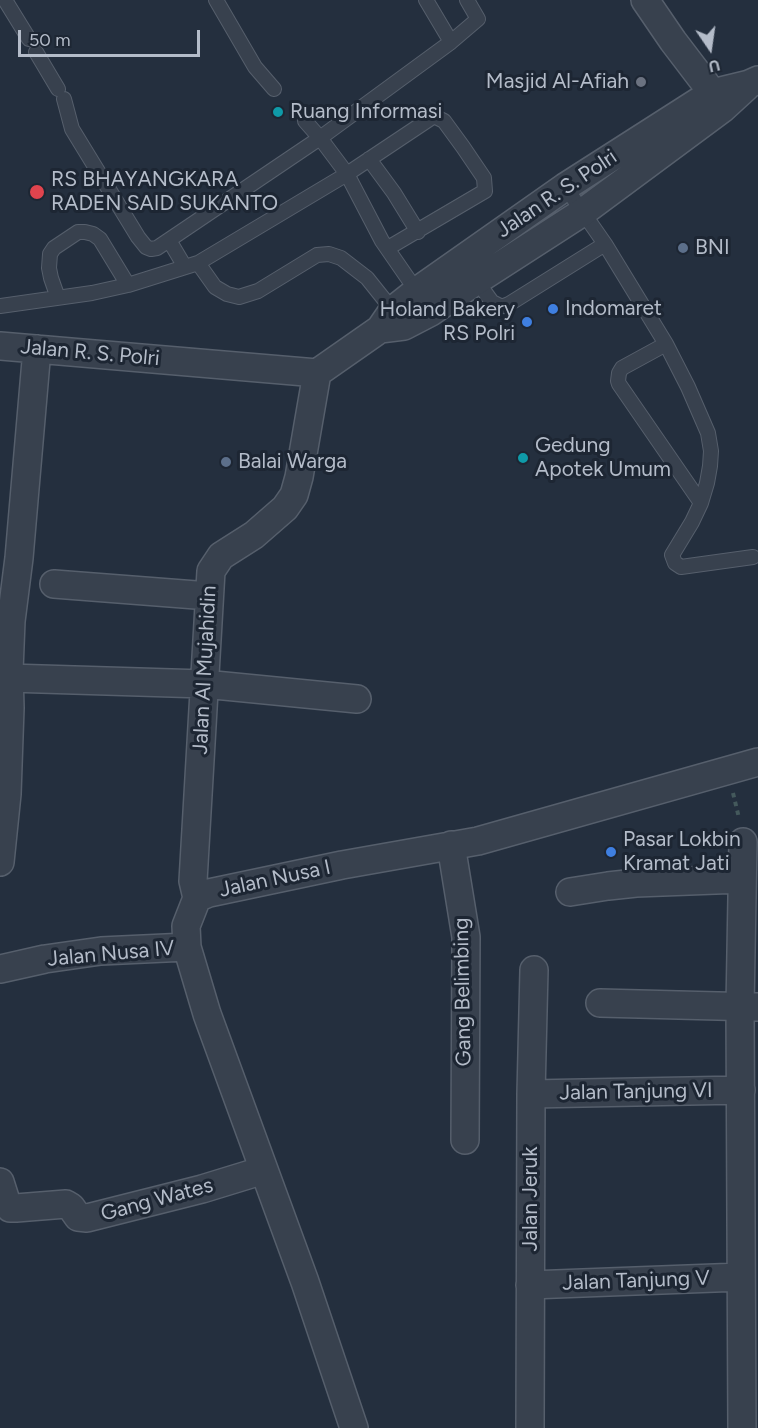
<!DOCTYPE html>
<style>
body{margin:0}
#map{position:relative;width:758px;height:1428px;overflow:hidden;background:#242f3e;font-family:Figtree,sans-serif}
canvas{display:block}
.north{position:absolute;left:680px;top:18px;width:60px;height:60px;-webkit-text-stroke:4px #1d2633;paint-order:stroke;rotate:167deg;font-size:16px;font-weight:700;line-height:24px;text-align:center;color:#b4bcc9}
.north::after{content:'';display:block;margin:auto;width:21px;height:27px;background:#b4bcc9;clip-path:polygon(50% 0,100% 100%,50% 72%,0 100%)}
.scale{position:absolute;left:18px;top:30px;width:182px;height:27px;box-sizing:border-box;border:3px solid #b4bcc9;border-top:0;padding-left:8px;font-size:18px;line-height:21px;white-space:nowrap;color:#b4bcc9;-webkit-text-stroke:4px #1d2633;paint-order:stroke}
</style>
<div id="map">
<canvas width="758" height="1428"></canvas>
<div class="north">U</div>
<div class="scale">50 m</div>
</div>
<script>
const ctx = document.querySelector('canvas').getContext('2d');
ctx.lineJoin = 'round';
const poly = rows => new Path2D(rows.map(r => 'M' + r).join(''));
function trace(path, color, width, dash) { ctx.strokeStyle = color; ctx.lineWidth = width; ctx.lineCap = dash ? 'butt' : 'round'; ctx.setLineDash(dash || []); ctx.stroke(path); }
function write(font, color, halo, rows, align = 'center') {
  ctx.font = font + ' Figtree,sans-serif'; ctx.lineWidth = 6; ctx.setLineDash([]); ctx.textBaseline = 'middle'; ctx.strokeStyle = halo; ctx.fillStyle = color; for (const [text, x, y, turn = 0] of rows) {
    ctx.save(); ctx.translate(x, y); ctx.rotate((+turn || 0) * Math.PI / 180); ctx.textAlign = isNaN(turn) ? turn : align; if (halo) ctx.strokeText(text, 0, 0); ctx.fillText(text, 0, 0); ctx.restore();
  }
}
const path = poly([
 [733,793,739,818]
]);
const lane = poly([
 [5,0,29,39],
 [216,0,255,67,274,89],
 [426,0,451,42],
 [36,52,58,89],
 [64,99,72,129,138,237,146,247,151,249,157,248,320,138,451,42,478,19,467,0],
 [305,121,320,138,347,174,382,241,420,296],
 [369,159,394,193,418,232],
 [564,185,605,244,666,344,688,387,708,433,711,451,710,466,707,483,701,503,692,522,672,555,675,563,681,567,753,557],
 [169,240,185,267],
 [198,263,215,287,227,294,239,297,258,291,317,255,329,254,341,258,367,278,395,313],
 [474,277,492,302,500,306,504,306,509,304,605,244],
 [58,298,51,278,49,268,50,254,54,248,78,232,85,232,93,234,100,239,128,285],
 [0,306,92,293,128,285,198,263,347,174,434,116,444,121,463,147,484,178,485,191,388,248],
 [666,344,622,368,619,373,618,381,619,384,701,503]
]);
const street = poly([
 [645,0,673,41,705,83,721,106],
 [380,329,404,326,431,312,476,281,583,212,722,109,746,87],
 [0,346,317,373,380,329,393,310,417,291,565,187,712,93,749,84,758,80],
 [54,584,209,596],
 [9,678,204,684,357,699],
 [451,845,466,937,465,1140],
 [0,862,7,794,10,708,9,671,11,621,19,558,37,349],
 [570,892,608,886,636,883,742,879],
 [197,898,193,881,211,571,221,556,254,535,285,508,294,495,299,477,317,373],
 [0,969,45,959,101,951,187,947],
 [600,1003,757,1007],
 [531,1094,741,1090],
 [0,1182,7,1204,10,1208,16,1208,66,1204,71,1207,78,1217,87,1218,202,1189,264,1170],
 [530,1285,741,1277],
 [354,1428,305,1282,207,1014,187,947,186,926,197,898,209,893,342,865,478,841,758,762],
 [530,1428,531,1094,534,970],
 [742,1428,740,1007,743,842]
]);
const markers = [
 [641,82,6,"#6b7280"],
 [278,112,6,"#0f9aa8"],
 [37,192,8,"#e0444e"],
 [683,248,6,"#5c6f8a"],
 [553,309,6,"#3f7fe0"],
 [527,322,6,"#3f7fe0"],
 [523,458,6,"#0f9aa8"],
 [226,462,6,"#5c6f8a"],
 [611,852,6,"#3f7fe0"]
];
const poiNames = [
 ["Masjid Al-Afiah",629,82,"right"],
 ["Ruang Informasi",290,112],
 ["RS BHAYANGKARA",51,180],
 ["RADEN SAID SUKANTO",51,204],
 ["BNI",695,248],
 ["Indomaret",565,309],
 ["Holand Bakery",515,310,"right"],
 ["RS Polri",515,334,"right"],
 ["Gedung",535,446],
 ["Apotek Umum",535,470],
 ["Balai Warga",238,462],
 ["Pasar Lokbin",623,840],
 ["Kramat Jati",623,864]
];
const streetNames = [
 ["Jalan R. S. Polri",557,194,-34],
 ["Jalan R. S. Polri",90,353,5],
 ["Jalan Al Mujahidin",205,670,-87],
 ["Jalan Nusa I",275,879,-12],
 ["Jalan Nusa IV",111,954,-5],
 ["Gang Belimbing",463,992,-91],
 ["Jalan Tanjung VI",636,1092,-1],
 ["Jalan Jeruk",531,1199,-90],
 ["Gang Wates",157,1200,-15],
 ["Jalan Tanjung V",636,1281,-2]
];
trace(lane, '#565f6c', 16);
trace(street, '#565f6c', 30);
trace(path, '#44595c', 4, [4.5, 4.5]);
trace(lane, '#38414e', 14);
trace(street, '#38414e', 27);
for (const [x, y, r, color] of markers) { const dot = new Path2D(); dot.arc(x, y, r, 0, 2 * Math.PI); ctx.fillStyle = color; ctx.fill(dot); trace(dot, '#1d2633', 2); }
write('21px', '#b4bcc9', '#1d2633', poiNames, 'left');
write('21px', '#b4bcc9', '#1d2633', streetNames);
</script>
